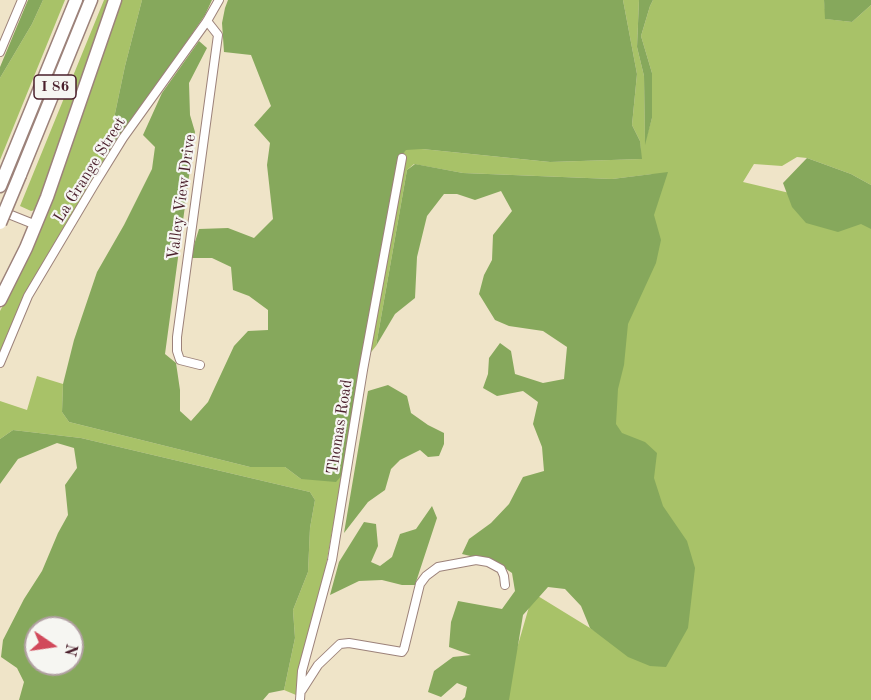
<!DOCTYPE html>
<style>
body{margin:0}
#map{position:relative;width:871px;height:700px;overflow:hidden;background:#efe4c8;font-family:"Old Standard TT",serif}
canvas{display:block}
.north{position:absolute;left:24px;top:616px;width:60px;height:60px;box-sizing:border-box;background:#f6f6f2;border:2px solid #b1a0a2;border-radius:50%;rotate:103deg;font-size:16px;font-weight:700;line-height:24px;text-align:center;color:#4a1f2b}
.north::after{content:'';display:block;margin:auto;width:21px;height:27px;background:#d1495b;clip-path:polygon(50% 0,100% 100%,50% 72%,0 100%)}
</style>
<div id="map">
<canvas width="871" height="700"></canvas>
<div class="north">N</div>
</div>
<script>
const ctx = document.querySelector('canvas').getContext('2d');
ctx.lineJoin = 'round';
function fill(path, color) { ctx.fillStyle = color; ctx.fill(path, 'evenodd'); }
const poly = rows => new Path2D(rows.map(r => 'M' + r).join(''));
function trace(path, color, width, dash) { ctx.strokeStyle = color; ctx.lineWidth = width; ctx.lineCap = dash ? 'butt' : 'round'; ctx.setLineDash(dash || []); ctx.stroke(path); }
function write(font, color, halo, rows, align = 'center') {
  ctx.font = font + ' "Old Standard TT",serif'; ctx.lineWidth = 4.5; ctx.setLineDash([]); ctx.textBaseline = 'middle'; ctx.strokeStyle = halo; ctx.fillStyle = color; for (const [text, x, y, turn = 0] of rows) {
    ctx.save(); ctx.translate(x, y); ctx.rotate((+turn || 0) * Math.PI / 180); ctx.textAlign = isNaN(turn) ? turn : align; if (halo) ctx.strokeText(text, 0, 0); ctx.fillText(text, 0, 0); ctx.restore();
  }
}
const green = poly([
 [43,0,65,0,0,160,0,78,32,24],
 [104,0,110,0,39,206,35,210,31,211,20,206],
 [121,0,142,0,125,66,105,161,0,354,0,311,22,269,51,203],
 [623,0,639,0,637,47,644,76,645,142,652,118,652,73,641,36,650,6,653,0,824,0,826,19,852,22,871,5,871,185,851,174,807,158,797,157,782,166,754,164,743,182,798,195,871,223,871,700,502,700,533,593,634,655,609,439,609,365,653,174,612,179,463,173,414,164,407,170,376,346,360,366,399,159,406,149,422,149,550,162,641,159,640,141,632,125,637,74],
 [37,376,63,384,62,412,69,422,250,467,285,467,301,479,342,475,325,571,299,670,296,695,284,690,295,638,293,610,308,572,310,528,315,500,310,492,81,438,13,430,0,439,0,401,27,410]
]);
const forest = poly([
 [28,0,43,0,32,24,0,78,0,67],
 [142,0,212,0,205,15,105,161,125,66],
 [228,0,623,0,637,74,632,125,640,141,642,159,550,162,422,149,406,150,399,159,360,366,342,475,336,482,301,479,285,467,250,467,69,422,62,412,63,384,74,340,97,272,124,225,152,169,155,147,143,135,162,93,199,41,207,48,189,83,190,115,195,132,165,354,176,363,180,390,180,411,191,421,208,402,234,346,248,331,268,330,268,310,249,296,233,290,231,267,212,258,190,258,199,229,228,228,254,238,273,219,267,165,270,143,254,125,271,106,251,55,224,52,222,23,225,8],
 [639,0,653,0,650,6,641,36,652,73,652,118,645,145,644,76,637,47],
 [824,0,871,0,871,5,852,22,825,19],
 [807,158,851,174,871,185,871,229,861,224,838,232,806,223,792,207,783,183],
 [415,164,463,173,612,179,668,172,654,215,661,240,656,263,628,324,624,365,618,389,616,424,622,433,645,442,657,453,654,478,663,506,687,541,695,568,688,628,666,667,650,666,628,657,590,628,581,606,565,589,548,587,523,615,509,700,462,700,465,697,467,687,457,683,441,697,428,692,434,671,453,657,471,655,449,647,451,622,458,601,502,609,515,591,512,573,496,562,462,554,469,539,491,523,509,504,523,477,544,471,542,447,533,424,538,402,523,391,497,396,483,388,488,374,489,358,500,343,511,351,515,374,543,383,564,379,567,347,543,331,509,326,495,320,479,294,484,275,492,260,493,235,512,211,501,191,475,200,457,194,444,194,427,216,417,257,415,298,395,314,376,346,407,170],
 [388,385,407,396,411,413,428,425,444,433,444,444,439,456,428,457,420,450,400,460,391,469,385,490,368,502,344,533,368,391],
 [13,430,81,438,310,492,315,500,310,528,308,572,293,610,295,638,284,690,269,693,263,700,19,700,24,682,17,668,1,657,3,640,24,599,42,571,58,533,68,515,65,485,77,468,74,448,57,443,18,459,0,484,0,439],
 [36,628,72,628,72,664,36,664],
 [432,506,437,518,415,585,402,585,382,580,359,581,330,595,339,562,364,522,376,524,378,546,371,562,380,566,392,557,400,534,416,529]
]);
const minor = poly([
 [0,52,22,0],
 [1,211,36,225],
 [0,363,28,296,94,185,123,138,207,21,219,0],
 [200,365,180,360,177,351,177,337,218,35,207,21],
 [302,690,318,665,340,644,349,643,402,652,404,649,420,584,426,576,438,567,476,560,488,562,501,569,504,576,505,585],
 [300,700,302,671,332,560,363,370,402,158]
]);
const highway = poly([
 [20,175,91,0],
 [0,186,76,0],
 [0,300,26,248,47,197,115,0]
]);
const highwayBridge = poly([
 [0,223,20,175]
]);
const shields = [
 [55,87,42]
];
const shieldNames = [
 ["I 86",55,87]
];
const streetNames = [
 ["La Grange Street",90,170,-58],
 ["Valley View Drive",182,197,-82],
 ["Thomas Road",340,427,-81]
];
fill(green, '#a8c268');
fill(forest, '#86a85c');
trace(minor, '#9c827a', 10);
trace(highway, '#9c827a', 15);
trace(minor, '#fff', 8);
trace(highway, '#fff', 12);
trace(highwayBridge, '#9c827a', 15, []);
trace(highwayBridge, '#fff', 12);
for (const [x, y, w] of shields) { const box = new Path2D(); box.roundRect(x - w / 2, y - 12, w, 24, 4.5); ctx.fillStyle = '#f6f6f2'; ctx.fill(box); trace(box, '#4a1f2b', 1.5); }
write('bold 15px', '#4a1f2b', null, shieldNames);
write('16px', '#4a1f2b', '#f6f6f2', streetNames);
</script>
